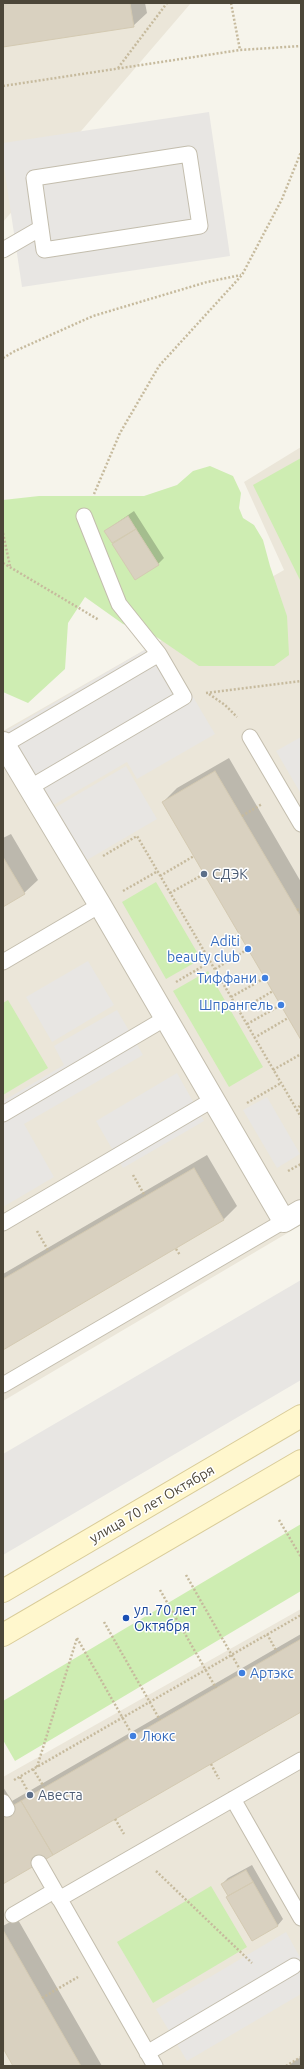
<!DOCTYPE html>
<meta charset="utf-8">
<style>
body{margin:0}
#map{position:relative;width:304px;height:2069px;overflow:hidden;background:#f6f4eb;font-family:Ubuntu,sans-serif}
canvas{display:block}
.frame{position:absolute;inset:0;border:4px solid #4c4638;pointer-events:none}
</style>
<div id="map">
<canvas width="304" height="2069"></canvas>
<div class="frame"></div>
</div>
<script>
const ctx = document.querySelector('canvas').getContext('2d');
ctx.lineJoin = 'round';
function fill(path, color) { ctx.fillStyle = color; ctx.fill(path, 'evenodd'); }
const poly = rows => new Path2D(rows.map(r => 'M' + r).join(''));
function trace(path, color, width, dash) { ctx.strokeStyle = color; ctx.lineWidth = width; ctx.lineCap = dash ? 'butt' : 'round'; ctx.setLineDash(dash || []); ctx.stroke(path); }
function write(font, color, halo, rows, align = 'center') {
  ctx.font = font + ' Ubuntu,sans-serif'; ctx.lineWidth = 3; ctx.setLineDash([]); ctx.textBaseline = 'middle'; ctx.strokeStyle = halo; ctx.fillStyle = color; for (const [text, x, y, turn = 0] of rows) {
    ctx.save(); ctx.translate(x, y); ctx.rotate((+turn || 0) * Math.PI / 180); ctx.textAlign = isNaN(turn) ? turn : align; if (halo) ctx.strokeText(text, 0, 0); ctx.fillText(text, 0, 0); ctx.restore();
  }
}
const residential = poly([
 [3,3,191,3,3,222],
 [301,447,301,1225,3,1401,3,731,284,570,244,482],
 [301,1609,301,2066,3,2066,3,1777]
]);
const green = poly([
 [301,458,301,582,253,485],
 [210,466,233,476,241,493,239,508,243,518,254,525,263,540,270,566,287,616,289,655,274,666,199,666,152,634,123,624,85,597,68,623,65,669,28,703,3,692,3,500,39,496,144,496,177,485,193,471],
 [156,882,201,959,166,979,122,902],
 [208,971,263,1067,229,1087,173,991],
 [8,1000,48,1068,3,1095,3,1003],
 [301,1524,301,1591,15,1761,3,1740,3,1701],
 [211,1886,247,1947,153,2003,117,1942]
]);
const parking = poly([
 [209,112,230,256,22,287,3,160,3,143],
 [160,641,215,734,137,779,127,762,50,807,6,731],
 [301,737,301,794,276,751],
 [126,766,157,819,82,863,51,810],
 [88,961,114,1005,52,1042,26,997],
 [117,1010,143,1055,24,1124,54,1177,3,1207,3,1101,64,1065,54,1046],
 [177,1073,204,1121,123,1168,96,1121],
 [267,1097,300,1154,277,1168,243,1110],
 [301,1280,301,1380,3,1555,3,1454],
 [286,1932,301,1959,301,1994,187,2061,156,2009]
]);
const shadow = poly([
 [3,3,145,3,147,13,133,26,3,46],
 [134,511,164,558,158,564,114,545,135,530,133,529,105,531],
 [229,758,301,882,301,1038,163,802,177,788],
 [11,834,38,880,24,893,3,906,3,838],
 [207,1155,237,1206,224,1219,3,1349,3,1274],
 [301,1634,301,1711,3,1883,3,1787,12,1801],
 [252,1865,283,1919,278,1925,252,1940,222,1884,228,1878],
 [17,1918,102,2066,14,2066,3,2046,3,1926],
 [301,2057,301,2066,289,2066,293,2062]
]);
const building = poly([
 [3,3,130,3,134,27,3,47,3,3],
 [128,516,136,529,112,543,104,531,128,516],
 [136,529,159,565,135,580,112,544,136,529],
 [215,771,301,917,301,1040,162,802,215,771],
 [3,857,25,894,3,907,3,857],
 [194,1168,224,1220,3,1350,3,1279,194,1168],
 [301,1639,301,1712,53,1855,21,1801,301,1639],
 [21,1801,53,1855,3,1884,3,1811,21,1801],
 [246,1870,253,1882,228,1896,221,1884,246,1870],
 [253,1882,278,1926,252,1941,226,1897,253,1882],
 [3,1930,81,2066,13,2066,4,2050,3,1930]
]);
const path = poly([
 [231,3,240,50],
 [118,68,167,3],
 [3,86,240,50,301,46],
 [3,358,15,351,93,316,207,282,241,275],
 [94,494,120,433,159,366,242,275,282,199,301,152],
 [3,533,10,566],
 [3,563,99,620],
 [206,693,301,681],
 [209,694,225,705,237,717],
 [242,816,262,804],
 [103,856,137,836,301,1117],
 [160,876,194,856],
 [123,891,158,871],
 [170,893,204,874],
 [297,910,301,908],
 [215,969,248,949],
 [176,982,210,962],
 [231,997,265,978],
 [239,1011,273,991],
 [247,1024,281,1005],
 [254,1038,288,1018],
 [273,1070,301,1054],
 [247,1103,281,1083],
 [297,1111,301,1103],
 [288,1171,301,1164],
 [133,1175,145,1196],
 [37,1231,49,1252],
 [176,1249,180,1255],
 [279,1520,301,1557],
 [186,1575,242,1673],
 [160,1590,216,1688],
 [104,1622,160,1720],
 [267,1634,277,1652],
 [77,1638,133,1736],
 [211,1764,219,1779],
 [37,1767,77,1638],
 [33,1769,44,1787],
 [20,1777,30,1795],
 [14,1780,301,1615],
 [115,1819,124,1834],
 [156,1871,252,1963],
 [42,1998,78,1977],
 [3,2050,4,2050],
 [286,2066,301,2057]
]);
const service = poly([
 [189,154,200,226,44,250,34,178,189,154],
 [3,250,41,228],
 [84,516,119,604,159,654],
 [250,737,301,824],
 [4,745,159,654,184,697,29,788],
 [3,962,100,905],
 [3,1114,166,1018],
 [3,1223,214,1099],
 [3,1385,284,1221],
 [233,1799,301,1918],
 [3,1802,7,1809],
 [39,1863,155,2066],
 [59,1899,301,1760],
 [13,1915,54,1891],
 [147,2053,294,1966]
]);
const minor = poly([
 [3,743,100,905,284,1221,301,1211]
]);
const secondary = poly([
 [3,1591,301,1416],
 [3,1635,301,1461]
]);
const markers = [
 [204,874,4,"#5c6f8a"],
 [248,949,4,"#3f7fe0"],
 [265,978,4,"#3f7fe0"],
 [281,1005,4,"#3f7fe0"],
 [126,1618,4,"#1a4fb4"],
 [242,1673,4,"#3f7fe0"],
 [133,1736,4,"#3f7fe0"],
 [30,1795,4,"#5c6f8a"]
];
const serviceNames = [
 ["СДЭК",212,874],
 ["Авеста",38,1795]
];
const shopNames = [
 ["Aditi",240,941],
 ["beauty club",240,957],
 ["Тиффани",257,978],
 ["Шпрангель",273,1005],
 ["Артэкс",250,1673,"left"],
 ["Люкс",141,1736,"left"]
];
const streetNames = [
 ["улица 70 лет Октября",152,1504,-30]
];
const transitNames = [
 ["ул. 70 лет",134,1610],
 ["Октября",134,1626]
];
fill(residential, '#ebe6d9');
fill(green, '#ceedb2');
fill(parking, '#e8e6e3');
fill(shadow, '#0003');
fill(building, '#d9d1c0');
trace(building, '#d4cab2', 1);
trace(service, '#c3bdad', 17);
trace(minor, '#c3bdad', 24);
trace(secondary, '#d9cc99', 24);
trace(path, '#c6ba9d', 2.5, [2, 2]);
trace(service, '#fff', 15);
trace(minor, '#fff', 22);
trace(secondary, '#fff7cd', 22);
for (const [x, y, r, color] of markers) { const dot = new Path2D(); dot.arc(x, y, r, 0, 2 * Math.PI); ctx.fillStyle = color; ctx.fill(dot); trace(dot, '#fff', 1.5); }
write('14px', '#4e5e75', '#fff', serviceNames, 'left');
write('14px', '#366cbe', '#fff', shopNames, 'right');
write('14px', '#4c4638', '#fff', streetNames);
write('14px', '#164399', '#fff', transitNames, 'left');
</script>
